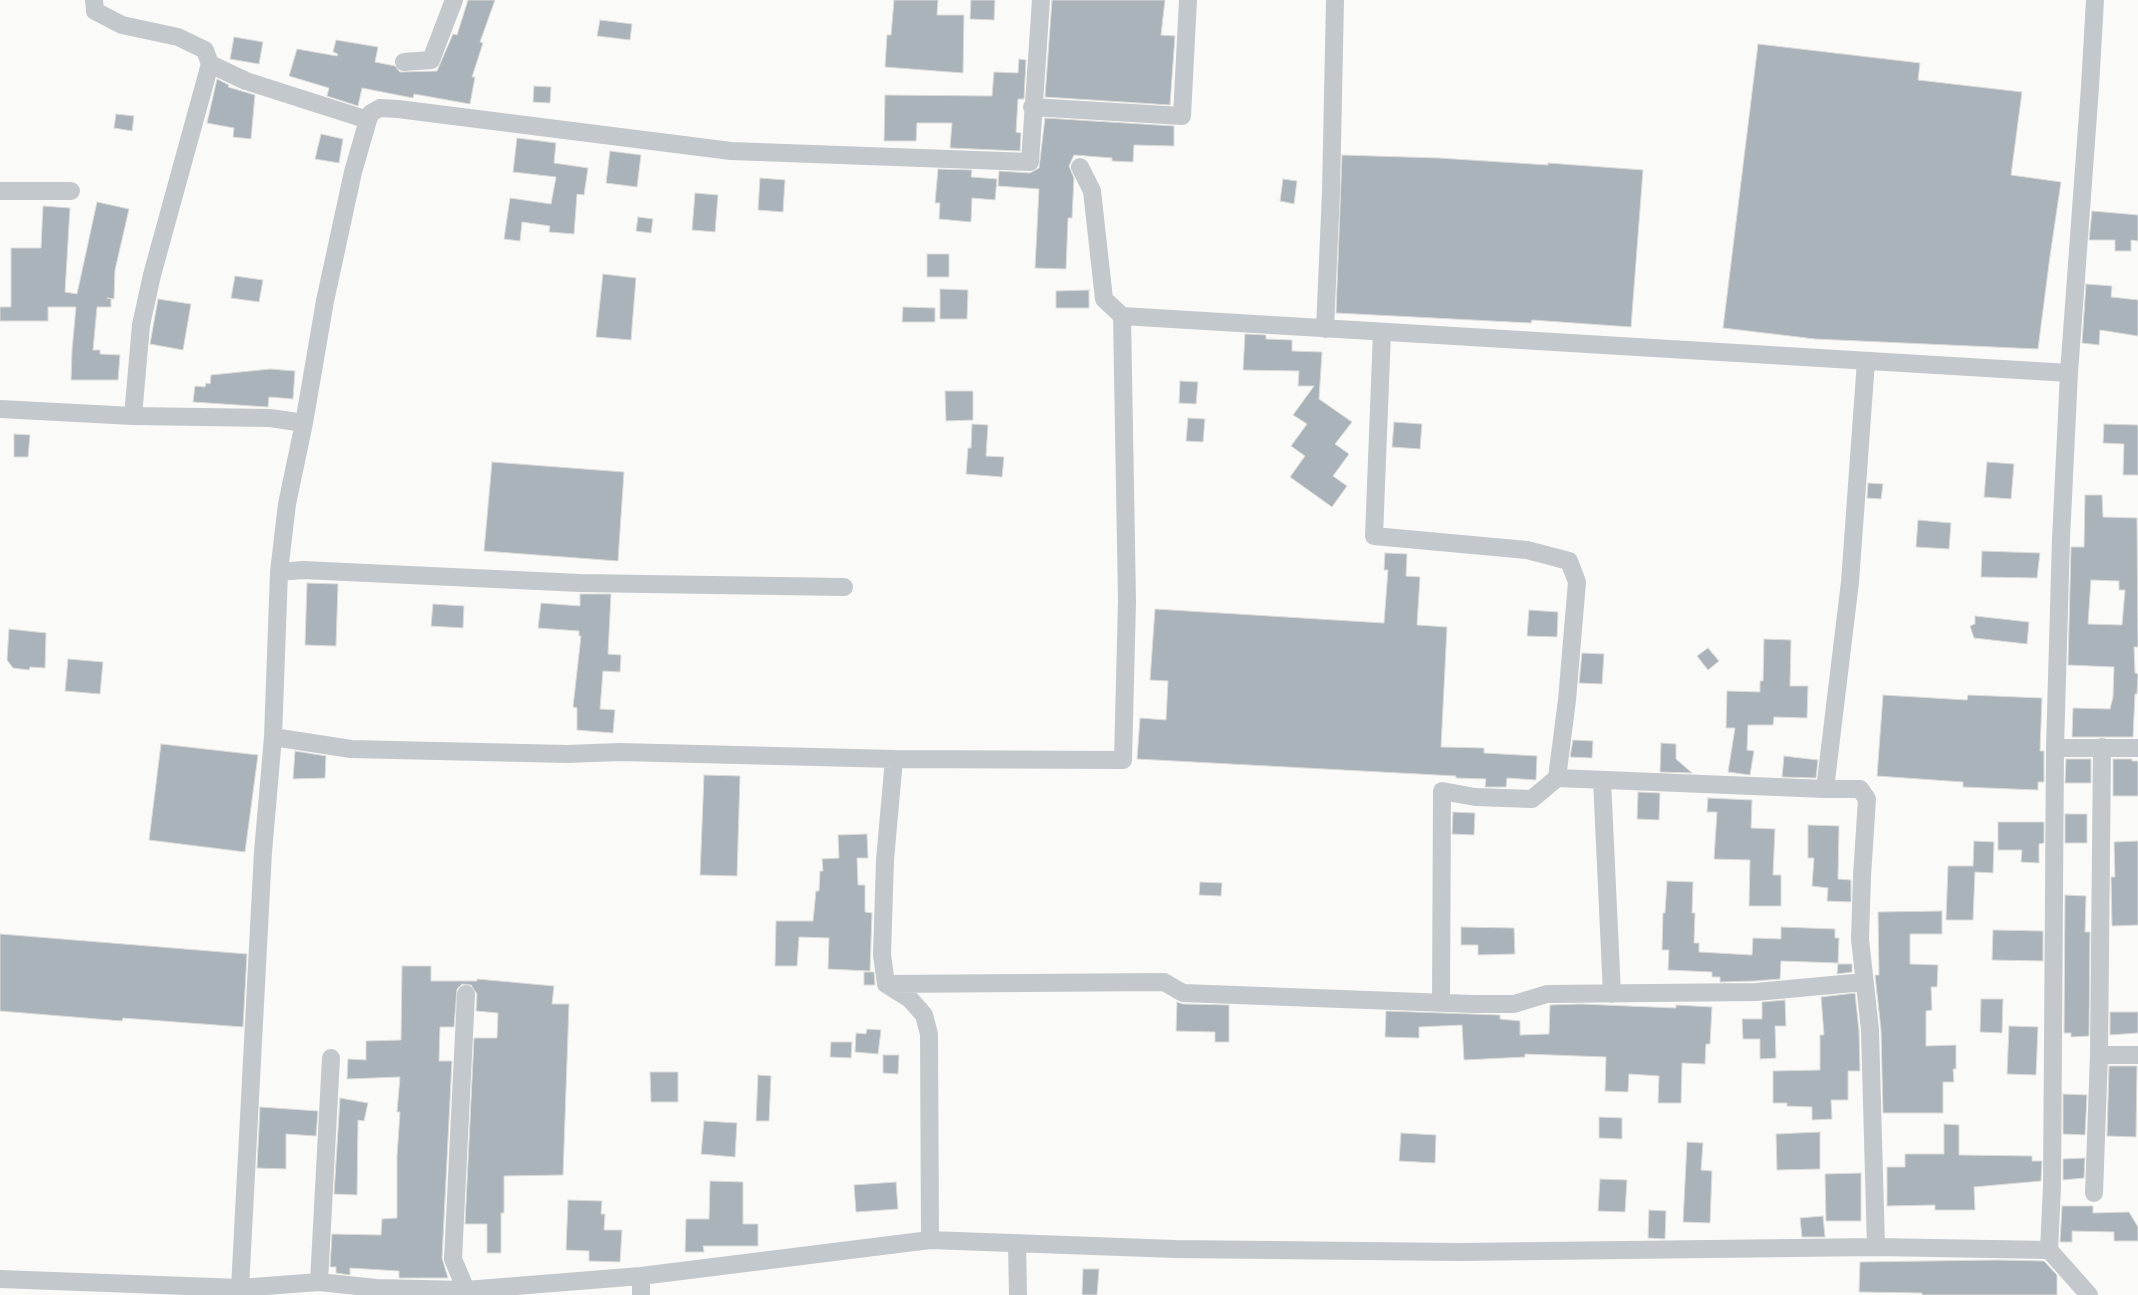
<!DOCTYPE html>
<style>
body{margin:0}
canvas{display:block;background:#fafaf8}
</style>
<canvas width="2138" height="1295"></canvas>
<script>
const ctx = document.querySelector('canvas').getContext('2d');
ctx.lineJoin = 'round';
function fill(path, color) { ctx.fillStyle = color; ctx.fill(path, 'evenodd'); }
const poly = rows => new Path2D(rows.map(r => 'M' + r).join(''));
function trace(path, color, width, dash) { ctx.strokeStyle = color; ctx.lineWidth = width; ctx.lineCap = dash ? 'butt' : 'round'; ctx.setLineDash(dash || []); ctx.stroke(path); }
const building = poly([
 [468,0,495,0,480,42,483,43,472,77,475,77,470,104,414,94,413,98,362,88,358,106,327,96,329,88,289,76,297,49,337,56,338,54,333,52,336,40,378,47,375,62,395,66,400,72,437,71,453,34,457,35,468,0],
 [894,0,938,0,937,15,964,15,963,73,885,67,887,35,891,35,894,0],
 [971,0,995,0,994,20,970,19,971,0],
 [1052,0,1165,0,1161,35,1175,36,1170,105,1045,97,1052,0],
 [600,20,632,24,630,40,597,36,600,20],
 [234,37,263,42,259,64,230,59,234,37],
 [1758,44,1920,63,1918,80,2022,92,2011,175,2061,182,2050,256,2038,349,1815,339,1723,328,1758,44],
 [1019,59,1026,60,1024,99,1018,99,1016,132,1021,133,1020,151,950,148,952,123,917,123,916,141,884,141,885,95,992,96,994,72,1018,73,1019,59],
 [217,79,229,85,228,87,255,95,251,139,233,137,234,128,207,123,217,79],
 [534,86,551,87,550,103,533,102,534,86],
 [116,114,134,116,132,131,114,128,116,114],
 [1045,118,1174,126,1174,146,1134,145,1133,162,1112,161,1112,158,1074,155,1069,166,1074,178,1072,218,1068,218,1066,269,1035,268,1039,189,998,186,999,171,1030,173,1039,168,1045,118],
 [321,134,343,139,339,163,315,159,321,134],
 [517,138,556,143,554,163,588,168,584,195,577,194,574,234,549,232,550,226,522,222,520,241,504,239,510,198,551,204,556,177,513,172,517,138],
 [610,151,641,155,637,187,606,183,610,151],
 [1342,155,1439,158,1548,165,1548,163,1643,170,1631,327,1532,320,1531,323,1336,313,1342,155],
 [938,169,972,170,971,177,997,179,995,200,972,198,971,222,939,219,940,203,935,203,938,169],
 [760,178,785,180,783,212,758,210,760,178],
 [1283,179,1297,181,1294,204,1280,201,1283,179],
 [695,193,718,195,715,232,692,230,695,193],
 [97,202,129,209,115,270,114,299,107,298,111,299,111,307,97,307,93,350,100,350,100,354,120,355,118,380,71,380,72,350,76,307,48,307,48,321,0,321,0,307,11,307,11,248,41,248,43,206,70,208,65,292,77,294,97,202],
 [2092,211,2138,215,2138,241,2131,240,2131,251,2115,251,2115,240,2089,240,2092,211],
 [638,217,653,219,651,233,636,231,638,217],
 [927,254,949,254,949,277,927,277,927,254],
 [603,274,636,278,631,340,596,337,603,274],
 [235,276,263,280,259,302,231,298,235,276],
 [2086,284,2112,286,2111,297,2138,300,2138,336,2100,330,2099,345,2082,343,2086,284],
 [940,289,968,290,967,319,940,319,940,289],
 [1089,290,1089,308,1056,308,1056,291,1089,290],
 [158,299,191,304,183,350,150,344,158,299],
 [903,307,935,308,935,322,902,322,903,307],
 [1245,334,1266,335,1266,339,1292,340,1292,351,1322,352,1319,399,1352,422,1335,444,1349,454,1333,476,1347,486,1332,507,1290,477,1305,456,1291,446,1307,424,1293,415,1314,386,1298,386,1299,371,1243,370,1245,334],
 [270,369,295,371,293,399,269,397,268,407,193,402,195,386,205,387,206,383,210,384,211,375,270,369],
 [1180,381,1198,382,1196,404,1179,403,1180,381],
 [945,391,973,391,973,420,946,421,945,391],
 [1188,418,1205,419,1203,442,1186,441,1188,418],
 [1394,422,1422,424,1420,449,1392,447,1394,422],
 [972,424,988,425,986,456,1004,457,1002,477,966,474,968,448,971,448,972,424],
 [2104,424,2138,425,2138,475,2123,475,2124,444,2103,443,2104,424],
 [14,434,30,435,28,457,14,457,14,434],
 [492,462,624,472,618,561,484,551,492,462],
 [1987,462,2014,464,2011,499,1984,497,1987,462],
 [1868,483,1883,484,1881,499,1867,498,1868,483],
 [2085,495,2102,495,2103,517,2137,518,2138,647,2134,647,2135,673,2138,674,2137,694,2135,694,2133,737,2072,737,2073,708,2110,709,2113,697,2114,667,2068,665,2071,547,2084,547,2085,495],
 [2091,580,2119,581,2119,590,2125,590,2122,625,2088,624,2091,580],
 [1918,520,1951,523,1949,549,1916,547,1918,520],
 [1982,551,2040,553,2037,578,1981,577,1982,551],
 [1385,553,1407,554,1406,576,1420,577,1417,625,1447,627,1441,747,1484,748,1484,753,1537,756,1536,780,1507,778,1506,787,1485,787,1486,779,1456,778,1456,776,1137,759,1140,718,1166,720,1168,681,1150,680,1155,609,1384,623,1388,570,1384,570,1385,553],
 [307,583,338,584,336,646,305,645,307,583],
 [580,594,611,594,608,654,621,655,620,672,603,671,600,709,615,710,613,733,577,730,577,708,573,707,581,636,579,636,579,631,538,628,541,603,580,606,580,594],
 [433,604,464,606,463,628,431,626,433,604],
 [1529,610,1558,612,1557,637,1527,636,1529,610],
 [1975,616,2029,622,2027,644,1974,638,1970,626,1975,624,1975,616],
 [9,629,46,633,45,668,30,667,29,670,13,668,7,660,9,629],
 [1764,639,1791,640,1790,686,1808,686,1807,718,1774,717,1773,725,1748,725,1747,750,1754,751,1750,775,1728,772,1735,728,1726,728,1727,691,1760,692,1760,681,1763,681,1764,639],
 [1708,648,1719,661,1708,670,1697,656,1708,648],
 [1582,653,1604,654,1602,684,1579,683,1582,653],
 [68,659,103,662,100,694,65,691,68,659],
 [1883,695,1967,700,1968,695,2042,698,2040,751,2044,751,2044,782,2038,782,2038,790,1963,787,1963,782,1877,776,1883,695],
 [1573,740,1593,741,1592,758,1570,757,1573,740],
 [1661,743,1676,744,1676,759,1692,773,1660,772,1661,743],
 [161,744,258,755,245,852,149,840,161,744],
 [295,751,326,756,325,778,293,779,295,751],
 [1784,756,1818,760,1816,778,1782,777,1784,756],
 [2066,759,2091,759,2091,783,2065,783,2066,759],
 [2113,759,2132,759,2132,761,2138,761,2138,796,2113,796,2113,759],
 [704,775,740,776,737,876,700,875,704,775],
 [1638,792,1660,793,1659,820,1637,819,1638,792],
 [1708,798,1752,800,1751,828,1775,829,1773,875,1781,875,1781,906,1749,906,1750,860,1714,859,1717,812,1707,812,1708,798],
 [1453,812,1475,813,1474,835,1452,834,1453,812],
 [2065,814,2087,814,2087,843,2065,843,2065,814],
 [1998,822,2044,822,2044,843,2039,844,2039,863,2021,862,2022,850,1998,850,1998,822],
 [1808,825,1839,826,1838,879,1851,880,1851,902,1827,901,1828,888,1812,886,1814,858,1808,858,1808,825],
 [867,834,868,858,857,858,858,885,865,885,865,912,872,913,870,971,828,969,829,938,799,937,797,966,775,966,776,921,813,921,816,891,819,891,820,871,823,871,822,859,839,858,838,835,867,834],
 [1974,841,1994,842,1993,873,1975,872,1973,920,1946,920,1948,866,1973,866,1974,841],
 [2138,841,2138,925,2112,926,2111,877,2115,877,2114,842,2138,841],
 [1667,881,1693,882,1692,913,1695,913,1694,943,1699,943,1699,952,1752,955,1753,938,1781,939,1781,927,1835,929,1835,938,1839,938,1838,963,1781,961,1780,979,1755,981,1720,982,1720,977,1712,977,1712,972,1668,970,1669,950,1662,950,1663,913,1665,913,1667,881],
 [1200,882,1222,883,1221,896,1199,895,1200,882],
 [2065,895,2086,896,2085,932,2090,932,2089,1036,2071,1037,2071,1033,2064,1033,2065,895],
 [1942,911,1942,934,1910,934,1910,964,1938,965,1937,987,1931,987,1932,1010,1926,1011,1926,1046,1956,1045,1956,1069,1953,1069,1954,1082,1943,1082,1943,1113,1883,1113,1881,1030,1875,975,1879,975,1878,912,1942,911],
 [1461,927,1514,928,1515,954,1478,955,1478,945,1461,945,1461,927],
 [1993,930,2043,931,2043,961,1992,960,1993,930],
 [0,934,247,954,243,1027,123,1018,122,1021,0,1011,0,934],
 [1838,964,1852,964,1852,972,1837,974,1838,964],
 [402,966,431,966,431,981,477,981,477,979,554,986,552,1004,569,1004,563,1175,504,1176,504,1213,501,1213,501,1253,487,1253,487,1224,465,1224,474,1038,497,1038,498,1013,476,1011,477,994,471,985,462,984,457,989,454,1027,440,1027,439,1061,452,1061,442,1258,448,1278,399,1278,399,1271,350,1268,350,1275,336,1273,336,1267,330,1267,332,1234,381,1235,382,1219,397,1218,397,1156,400,1112,397,1112,400,1077,347,1079,348,1059,366,1060,366,1041,401,1040,402,966],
 [864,972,874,972,875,985,864,985,864,972],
 [1855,993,1859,1031,1860,1071,1848,1071,1848,1100,1831,1100,1832,1119,1812,1120,1812,1107,1787,1106,1787,1103,1773,1103,1773,1071,1820,1070,1820,1035,1824,1035,1821,997,1855,993],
 [1981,999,2003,999,2002,1033,1980,1032,1981,999],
 [1785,1000,1786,1026,1775,1026,1776,1058,1760,1059,1760,1039,1743,1039,1742,1019,1762,1019,1762,1002,1785,1000],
 [1177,1002,1183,1004,1229,1005,1229,1042,1215,1042,1215,1032,1176,1031,1177,1002],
 [1580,1004,1676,1008,1676,1005,1712,1007,1710,1044,1706,1044,1705,1064,1682,1063,1681,1103,1658,1103,1659,1076,1629,1074,1628,1092,1605,1091,1606,1057,1525,1054,1525,1057,1464,1060,1462,1025,1419,1027,1419,1038,1385,1037,1386,1011,1500,1015,1500,1019,1520,1021,1520,1035,1549,1034,1550,1005,1580,1004],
 [2110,1012,2138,1012,2138,1033,2110,1035,2110,1012],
 [2009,1026,2038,1027,2036,1075,2007,1074,2009,1026],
 [867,1029,881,1030,878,1054,855,1052,856,1033,866,1034,867,1029],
 [831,1042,852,1042,851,1058,830,1057,831,1042],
 [883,1055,899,1055,898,1074,883,1073,883,1055],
 [2109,1066,2137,1066,2136,1137,2107,1136,2109,1066],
 [650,1072,678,1072,678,1102,651,1102,650,1072],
 [758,1075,771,1076,769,1121,756,1121,758,1075],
 [2063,1094,2087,1095,2085,1135,2063,1134,2063,1094],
 [340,1098,368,1103,364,1121,358,1120,357,1195,334,1194,340,1098],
 [260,1107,318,1111,316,1136,286,1134,286,1169,257,1168,260,1107],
 [1599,1117,1622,1118,1622,1139,1599,1138,1599,1117],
 [704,1121,737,1123,735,1157,701,1154,704,1121],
 [1944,1124,1959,1125,1959,1155,2032,1156,2032,1161,2042,1161,2041,1181,1974,1187,1975,1210,1935,1210,1935,1205,1887,1206,1887,1167,1905,1167,1905,1154,1944,1154,1944,1124],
 [1820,1132,1820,1169,1777,1170,1776,1134,1820,1132],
 [1401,1133,1436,1135,1435,1163,1399,1161,1401,1133],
 [1687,1142,1703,1143,1701,1170,1712,1171,1710,1223,1683,1222,1687,1142],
 [2085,1158,2084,1178,2063,1180,2063,1159,2085,1158],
 [1861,1173,1861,1221,1826,1221,1825,1174,1861,1173],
 [1600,1179,1627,1180,1625,1212,1598,1211,1600,1179],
 [710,1181,743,1182,743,1224,758,1224,758,1246,703,1246,704,1252,685,1252,686,1219,709,1219,710,1181],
 [896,1182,898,1209,856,1212,854,1185,896,1182],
 [568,1200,602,1201,601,1214,605,1214,604,1230,622,1230,620,1262,589,1261,589,1251,566,1250,568,1200],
 [2062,1206,2093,1206,2093,1213,2129,1212,2138,1227,2138,1241,2114,1241,2114,1232,2072,1231,2072,1242,2060,1242,2062,1206],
 [1649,1210,1666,1211,1665,1239,1648,1238,1649,1210],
 [1823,1216,1825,1237,1802,1237,1800,1218,1823,1216],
 [1997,1260,2044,1261,2057,1275,2057,1295,1922,1295,1922,1293,1859,1292,1860,1262,1997,1260],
 [1083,1269,1099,1269,1097,1295,1082,1295,1083,1269]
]);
const minor = poly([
 [94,0,95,11,122,25,178,37,205,50,210,64,246,81,368,120],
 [404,62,431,60,454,0],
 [1032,107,1182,116,1188,0],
 [1080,167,1092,191,1104,299,1122,316,2069,373],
 [0,191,71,191],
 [1325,329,1331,192,1335,0],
 [1382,332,1374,536,1527,550,1569,561,1577,582,1567,700,1557,778],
 [1866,361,1850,582,1825,789,1860,789,1867,799,1862,876,1860,939,1870,1030,1876,1247],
 [0,409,133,416,270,418,304,423],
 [133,416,141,325,152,275,210,64],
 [279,572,303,570,580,583,844,587],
 [273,737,351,749,567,754,620,752,894,759,1123,760,1127,601,1122,316],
 [2055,748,2138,748],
 [894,759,885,860,882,955,886,984,910,999,924,1015,929,1034,930,1240],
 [1602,780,1612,994],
 [886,984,1164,982,1183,993,1473,1004,1514,1004,1547,994,1756,992,1864,982],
 [1441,1003,1442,791,1475,797,1532,799,1557,778,1825,789],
 [2099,1055,2138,1055],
 [2094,1193,2099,1055,2102,747],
 [1017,1243,1018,1295],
 [2049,1250,2052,1187,2055,748,2061,539,2069,373,2090,87,2095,0],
 [0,1279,240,1288,319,1282,376,1288,466,1290,641,1276,930,1240,1175,1249,1459,1252,1876,1247,2049,1250,2089,1295],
 [319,1282,331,1058],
 [240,1288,263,852,273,737,279,572,287,504,304,423,325,301,353,172,368,120,371,113,380,108,398,109,731,151,1030,162,1041,0],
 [466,1290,453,1259,466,994],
 [641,1295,641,1276]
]);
fill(building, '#aab3b9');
trace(building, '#dcdcda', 1);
trace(minor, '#c3c8cc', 18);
</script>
